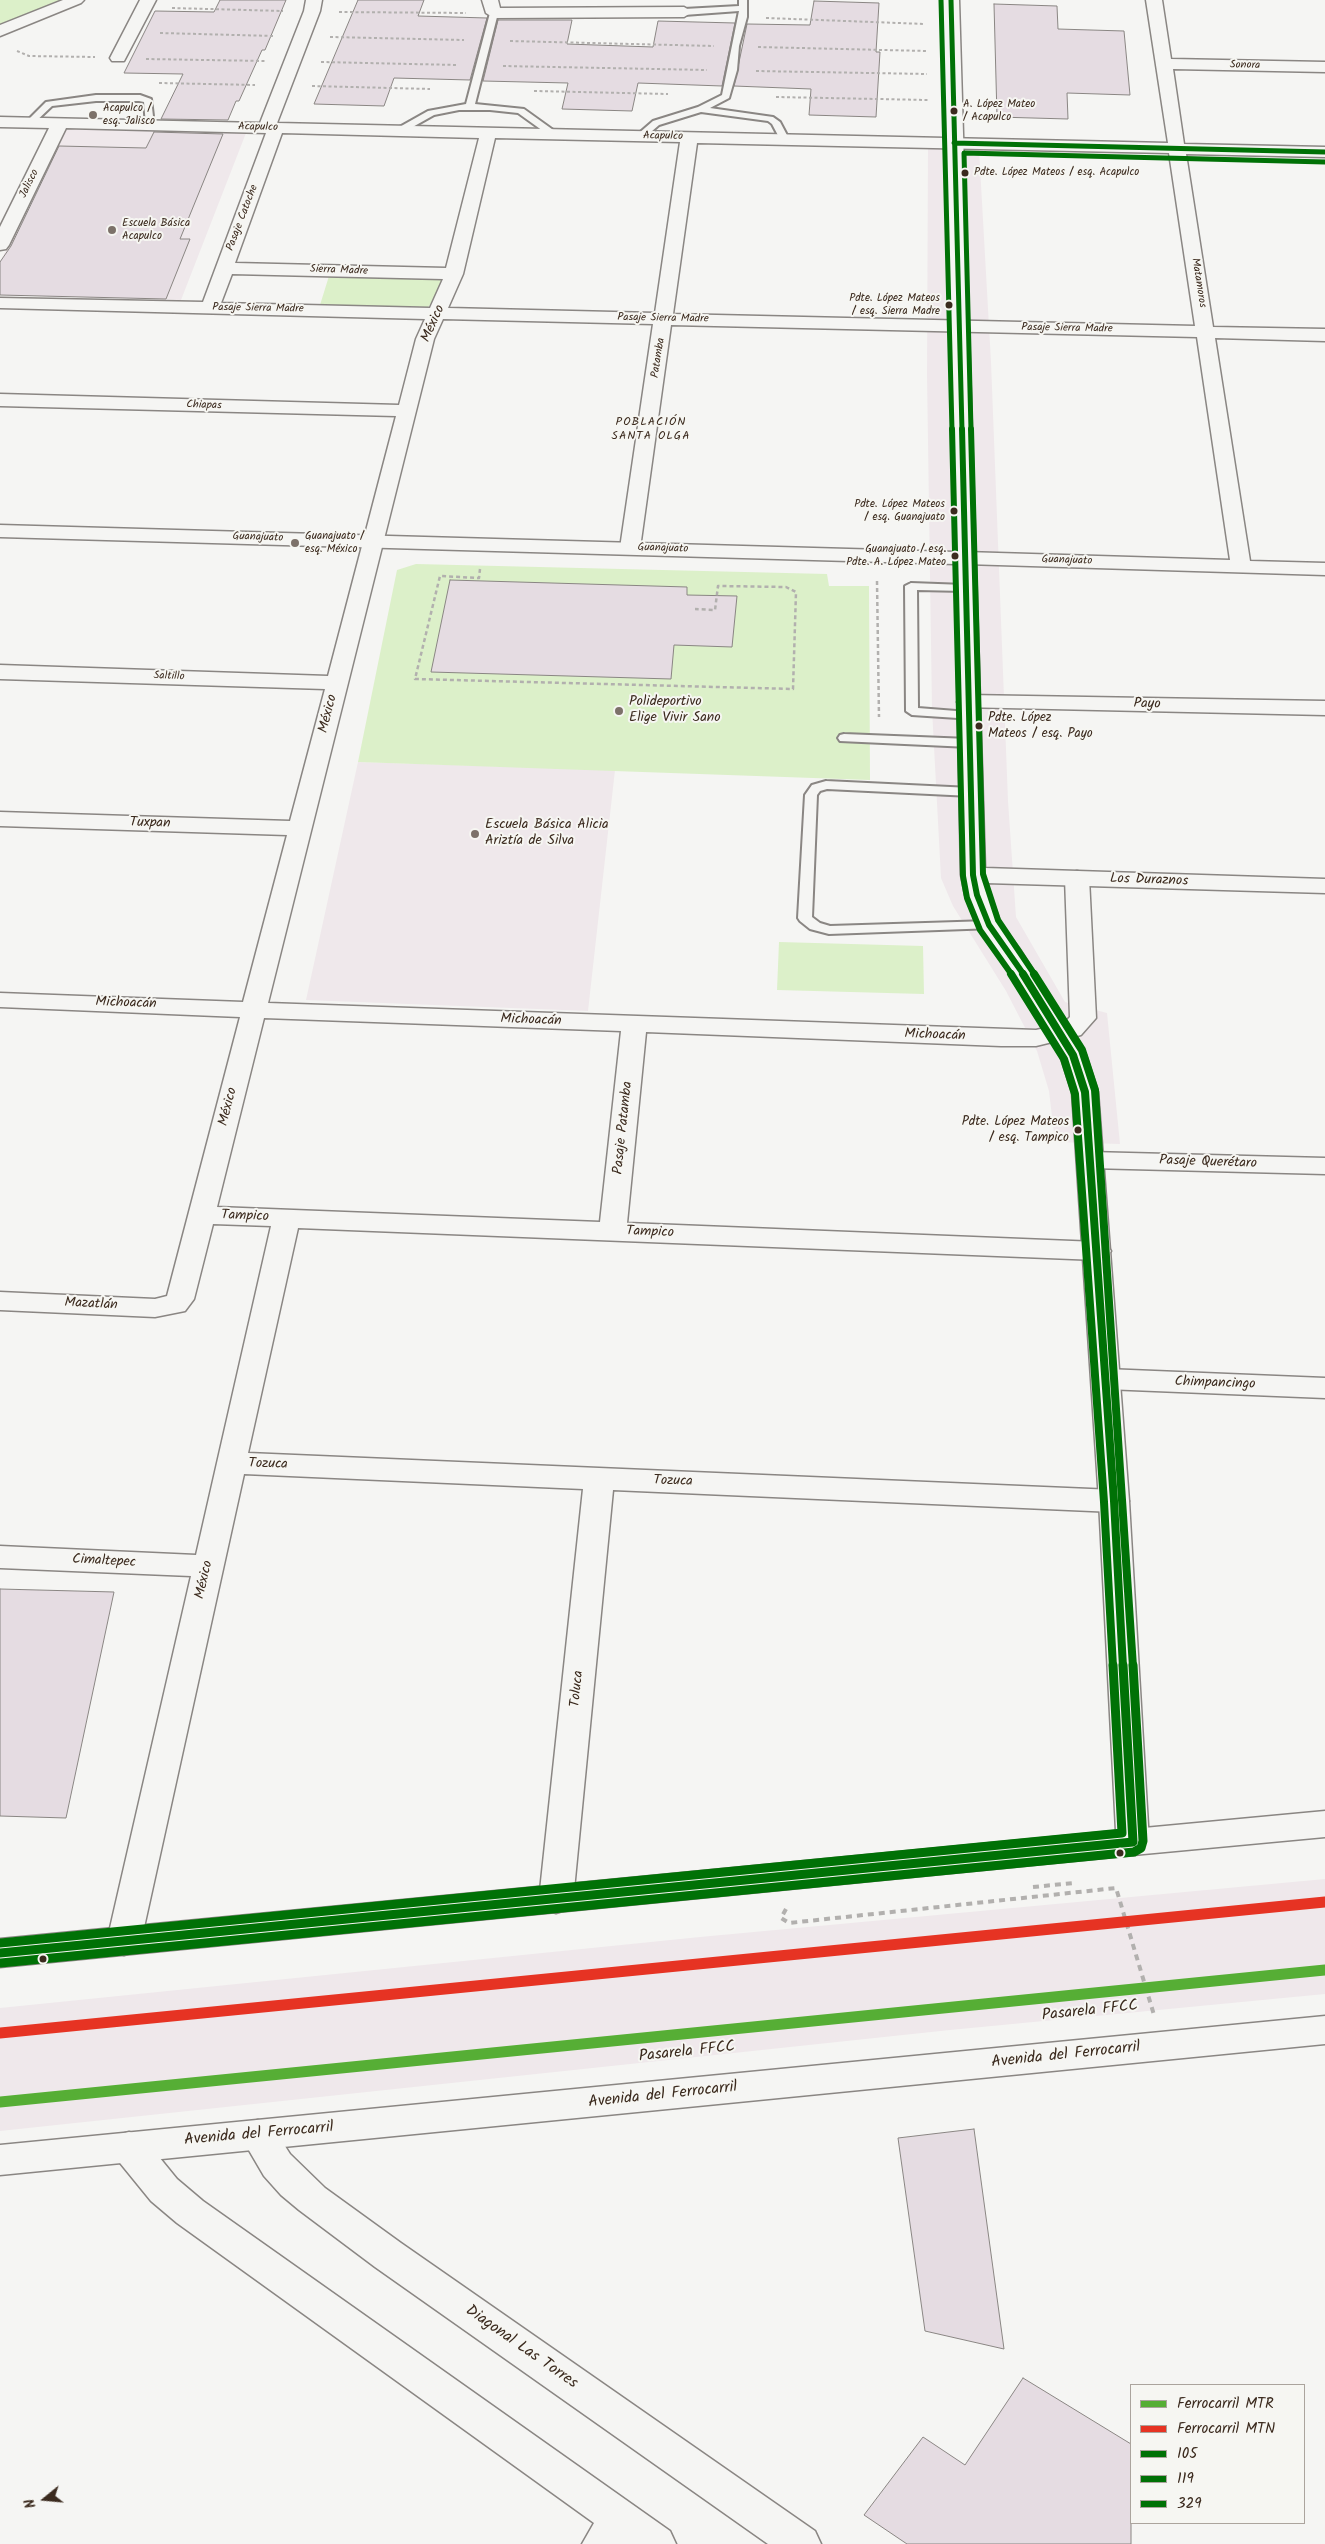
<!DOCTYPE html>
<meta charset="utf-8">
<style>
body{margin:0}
#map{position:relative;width:1325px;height:2544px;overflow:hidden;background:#f5f5f3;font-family:Kalam,sans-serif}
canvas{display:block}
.legend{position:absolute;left:1130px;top:2384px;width:175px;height:140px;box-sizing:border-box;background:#f6f6f2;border:1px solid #aba49d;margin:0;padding:6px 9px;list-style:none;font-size:15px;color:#3b2a1e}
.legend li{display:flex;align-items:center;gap:10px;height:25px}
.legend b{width:25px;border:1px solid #aba49d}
.north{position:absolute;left:20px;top:2474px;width:50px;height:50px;-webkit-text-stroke:4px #f6f6f2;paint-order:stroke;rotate:253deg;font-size:14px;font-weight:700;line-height:20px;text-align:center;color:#3b2a1e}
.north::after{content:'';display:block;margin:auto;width:18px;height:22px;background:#3b2a1e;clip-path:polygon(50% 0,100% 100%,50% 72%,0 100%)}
</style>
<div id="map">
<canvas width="1325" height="2544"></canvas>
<ul class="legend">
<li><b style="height:6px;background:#56ae35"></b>Ferrocarril MTR</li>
<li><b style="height:6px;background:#e63323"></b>Ferrocarril MTN</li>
<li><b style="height:6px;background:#007106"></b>I05</li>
<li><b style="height:6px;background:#007106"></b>119</li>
<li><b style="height:6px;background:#007106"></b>329</li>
</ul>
<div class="north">N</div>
</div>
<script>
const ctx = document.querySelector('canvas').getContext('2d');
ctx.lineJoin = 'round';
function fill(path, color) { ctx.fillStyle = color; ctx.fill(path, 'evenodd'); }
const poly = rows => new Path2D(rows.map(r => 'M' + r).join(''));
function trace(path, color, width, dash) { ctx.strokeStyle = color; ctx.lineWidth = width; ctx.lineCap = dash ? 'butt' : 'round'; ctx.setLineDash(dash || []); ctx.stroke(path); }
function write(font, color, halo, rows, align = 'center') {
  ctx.font = font + ' Kalam,sans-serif'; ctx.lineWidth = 4; ctx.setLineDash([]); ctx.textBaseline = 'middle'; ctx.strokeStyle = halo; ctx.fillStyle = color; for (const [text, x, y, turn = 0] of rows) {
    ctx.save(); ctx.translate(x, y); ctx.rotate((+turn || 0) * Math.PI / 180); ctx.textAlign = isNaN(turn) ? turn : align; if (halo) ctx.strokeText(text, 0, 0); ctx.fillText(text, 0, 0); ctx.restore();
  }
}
const built = poly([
 [66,129,246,133,181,300,0,295,0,262],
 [928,147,979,149,991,362,1008,801,1016,917,1065,1002,1107,1013,1120,1144,1055,1142,1049,1091,1037,1051,1006,991,953,906,941,878,932,709,927,375],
 [358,762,615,770,588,1011,306,1000],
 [1325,1879,1325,1994,950,2030,0,2131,0,2008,700,1937]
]);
const green = poly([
 [0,0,64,0,0,25],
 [329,276,443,279,442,289,428,307,320,305],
 [416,564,827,574,829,586,869,586,870,780,358,762,397,570],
 [779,942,923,946,924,994,777,990]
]);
const building = poly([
 [220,0,286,0,265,50,262,50,239,101,236,101,228,120,161,119,183,74,124,73,155,11,214,12,220,0],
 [358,0,424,0,418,16,487,18,470,80,394,78,384,106,314,104,358,0],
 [814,1,879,3,876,52,880,52,876,117,809,115,811,89,734,86,747,24,810,25,814,1],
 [994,4,1057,6,1058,29,1124,31,1130,95,1067,93,1068,119,997,117,994,4],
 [498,20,572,20,567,44,653,47,658,21,735,23,722,86,638,83,632,111,562,109,568,83,483,81,498,20],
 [154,132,223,134,180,239,190,239,166,299,0,295,0,262,11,246,59,146,146,148,154,132],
 [450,580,687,587,687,595,737,596,732,647,674,645,671,679,431,672,450,580],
 [0,1589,114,1592,66,1818,0,1816,0,1589],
 [974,2129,1004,2349,925,2331,898,2138,974,2129],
 [1023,2378,1131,2444,1131,2544,907,2544,864,2515,923,2437,965,2465,1023,2378]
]);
const pathFar2 = poly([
 [172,8,283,11],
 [339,12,466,13],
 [766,18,925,24],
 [160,33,274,36],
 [330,37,464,40],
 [510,41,714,46],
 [758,47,926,51],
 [17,51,29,56,95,57],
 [146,59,265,61],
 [321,62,457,65],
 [503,66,707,70],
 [756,71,927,74],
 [159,83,255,85],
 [312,86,430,89],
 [534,91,668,94],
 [776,97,928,100]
]);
const pathFar1 = poly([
 [480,569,479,578,440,576,415,679,793,689,796,592,786,587,718,586,715,610,695,609],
 [877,581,879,717]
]);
const path = poly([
 [1033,1887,1074,1883],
 [786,1909,781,1918,789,1923,1116,1888,1154,2015]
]);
const service = poly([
 [739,0,747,0,747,17,739,46,737,70,729,98,710,108,773,117,780,122,789,139,787,141,781,141,772,124,768,121,701,112,659,125,644,138,638,138,638,134,653,121,698,107,722,95,739,11,684,15,680,12,684,9,739,6,739,0],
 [494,10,498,13,475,104,524,109,556,132,556,136,550,136,518,113,490,110,459,110,434,115,402,133,396,133,396,129,428,111,466,104,490,13,494,10],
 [96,95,140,95,151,99,154,125,150,128,146,125,144,102,139,101,96,101,52,106,32,125,25,123,46,102,96,95],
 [911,583,965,585,971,588,965,591,917,590,918,708,969,712,975,716,973,719,912,715,906,711,905,586,911,583],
 [844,734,969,739,975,743,969,747,840,741,838,738,840,735,844,734],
 [826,781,971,788,977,792,971,796,827,789,820,791,817,795,812,917,820,923,830,926,989,921,996,925,994,928,829,934,810,929,800,921,798,918,805,795,812,785,826,781]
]);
const minor = poly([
 [140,0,156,0,124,61,112,61,110,58,140,0],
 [306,0,322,0,320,11,277,123,1168,143,1146,0,1162,0,1171,59,1325,62,1325,72,1173,69,1184,144,1325,147,1325,157,1186,154,1213,327,1325,329,1325,341,1215,338,1250,561,1325,563,1325,575,965,564,958,562,955,558,958,554,965,552,1230,560,1197,337,671,325,640,548,637,552,630,554,623,552,620,548,653,324,443,319,434,339,268,1003,1036,1030,1063,1024,1070,1017,1065,878,1069,873,1077,871,1085,873,1089,878,1096,1018,1081,1035,1036,1046,1001,1046,646,1032,627,1223,1097,1242,1107,1245,1111,1251,1107,1257,1097,1260,298,1228,248,1453,1114,1490,1124,1494,1129,1501,1124,1508,1114,1512,613,1490,573,1900,568,1909,556,1913,544,1909,539,1900,583,1489,244,1474,141,1941,136,1951,124,1955,112,1951,107,1941,191,1576,0,1568,0,1546,196,1555,271,1226,213,1224,194,1299,185,1311,155,1317,0,1310,0,1292,155,1299,167,1296,240,1017,0,1007,0,993,243,1002,287,835,0,826,0,812,290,821,325,689,0,679,0,665,328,676,396,416,0,406,0,394,399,405,416,339,425,319,0,308,0,298,203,302,266,133,66,128,9,245,6,249,0,250,0,227,49,128,0,127,0,117,260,123,304,11,306,0],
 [282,133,479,138,446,268,235,263,282,133],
 [495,138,680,142,655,313,448,308,463,274,495,138],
 [697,143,1169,153,1195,326,673,314,697,143],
 [232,274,443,279,430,308,221,303,232,274],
 [264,1018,621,1031,600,1222,217,1207,264,1018],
 [482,0,498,0,500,8,684,7,692,12,684,17,494,18,486,13,482,0],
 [968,695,1325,701,1325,715,960,707,957,702,960,697,968,695],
 [1090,1152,1325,1158,1325,1174,1090,1168,1081,1166,1077,1160,1081,1154,1090,1152],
 [1106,1369,1325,1378,1325,1398,1106,1389,1096,1386,1092,1379,1096,1372,1106,1369],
 [1325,1811,1325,1837,1133,1855,1121,1851,1117,1842,1121,1833,1133,1829,1325,1811],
 [258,2120,271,2124,290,2154,325,2188,401,2243,815,2531,821,2544,768,2544,375,2267,299,2210,281,2195,264,2176,240,2135,245,2124,258,2120],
 [129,2132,142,2136,177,2179,203,2201,670,2531,676,2544,582,2544,594,2523,177,2223,151,2201,116,2158,111,2147,116,2136,129,2132]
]);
const tertiary = poly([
 [63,0,84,0,81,3,0,36,0,25,63,0],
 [943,0,959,0,985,868,1325,879,1325,893,986,883,1001,924,1021,951,1074,1034,1086,1055,1098,1092,1129,1501,1149,1842,1145,1851,1133,1855,0,1967,0,1939,1116,1831,1099,1501,1072,1092,1060,1055,998,954,977,925,965,895,961,875,955,564,0,537,0,525,955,552,943,0],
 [1325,2016,1325,2044,0,2175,0,2145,1325,2016]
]);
const bus1Far3 = poly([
 [951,0,962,430],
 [954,143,1325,152]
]);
const bus1Far2 = poly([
 [962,429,973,875,977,895,989,925,1024,975]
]);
const bus1Far1 = poly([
 [1023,974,1073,1055,1085,1092,1114,1501,1123,1667]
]);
const bus1 = poly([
 [1123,1665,1133,1842],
 [0,1953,1133,1842]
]);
const bus2Far3 = poly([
 [971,430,964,153,1325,162]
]);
const bus2Far2 = poly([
 [971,429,983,874,998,920,1035,975]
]);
const bus2Far1 = poly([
 [1034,974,1082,1050,1095,1090,1133,1667]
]);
const bus2 = poly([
 [1,1963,1134,1852,1141,1848,1143,1841,1133,1665]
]);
const bus3Far3 = poly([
 [941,0,952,430]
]);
const bus3Far2 = poly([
 [952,429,963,876,967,898,980,930,1012,975]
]);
const bus3Far1 = poly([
 [1011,974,1064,1059,1075,1094,1104,1502,1113,1667]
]);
const bus3 = poly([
 [0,1943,1122,1833,1113,1665]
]);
const rail1 = poly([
 [0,2102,1325,1970]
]);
const rail2 = poly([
 [0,2033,1325,1902]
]);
const markers = [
 [954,111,4.5,"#3b2a1e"],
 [93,115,5,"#7c7169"],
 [965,173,4.5,"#3b2a1e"],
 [112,230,5,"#7c7169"],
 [949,305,4.5,"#3b2a1e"],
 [954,511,4.5,"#3b2a1e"],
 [295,543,5,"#7c7169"],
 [955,556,4.5,"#3b2a1e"],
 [619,711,5,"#7c7169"],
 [979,726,4.5,"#3b2a1e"],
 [475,834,5,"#7c7169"],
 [1078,1130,4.5,"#3b2a1e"],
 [1120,1853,4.5,"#3b2a1e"],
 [43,1959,4.5,"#3b2a1e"]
];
const farStreetnames = [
 ["Sonora",1245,66,1],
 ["Acapulco",258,128,1],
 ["Acapulco",663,137,1],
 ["Jalisco",30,184,-64],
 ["Pasaje Catoche",243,218,-69],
 ["Sierra Madre",339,271,2],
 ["Matamoros",1198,283,81],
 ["Pasaje Sierra Madre",258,309,1],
 ["Pasaje Sierra Madre",663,319,1],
 ["Pasaje Sierra Madre",1067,329,1],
 ["Patamba",659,358,-81],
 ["Chiapas",204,406,2],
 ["Guanajuato",258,538,2],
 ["Guanajuato",663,549,2],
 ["Guanajuato",1067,561,2],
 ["Saltillo",169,677,2]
];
const farBusnames = [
 ["A. López Mateo",963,105,"left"],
 ["/ Acapulco",963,118,"left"],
 ["Pdte. López Mateos / esq. Acapulco",974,173,"left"],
 ["Pdte. López Mateos",940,299],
 ["/ esq. Sierra Madre",940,312],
 ["Pdte. López Mateos",945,505],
 ["/ esq. Guanajuato",945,518],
 ["Guanajuato / esq.",946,550],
 ["Pdte. A. López Mateo",946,563]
];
const farPoinames = [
 ["Acapulco /",103,109],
 ["esq. Jalisco",103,122],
 ["Escuela Básica",122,224],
 ["Acapulco",122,237],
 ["Guanajuato /",305,537],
 ["esq. México",305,550]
];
const farNeighbourhoodnames = [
 ["POBLACIÓN",651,423],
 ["SANTA OLGA",651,437]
];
const busNames = [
 ["Pdte. López",988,719],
 ["Mateos / esq. Payo",988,735],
 ["Pdte. López Mateos",1069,1123,"right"],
 ["/ esq. Tampico",1069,1139,"right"]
];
const streetNames = [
 ["México",434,324,-66],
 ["Payo",1147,705,1],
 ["México",329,714,-76],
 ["Tuxpan",150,824,2],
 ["Los Duraznos",1149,881,2],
 ["Michoacán",126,1004,2],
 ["Michoacán",531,1021,2],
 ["Michoacán",935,1036,2],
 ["México",229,1107,-76],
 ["Pasaje Patamba",624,1128,-84],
 ["Pasaje Querétaro",1208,1163,2],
 ["Tampico",245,1217,2],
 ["Tampico",650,1233,2],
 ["Mazatlán",91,1305,3],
 ["Chimpancingo",1215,1384,2],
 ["Tozuca",268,1465,2],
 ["Tozuca",673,1482,2],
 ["Cimaltepec",104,1562,3],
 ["México",205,1580,-77],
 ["Toluca",578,1689,-84]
];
const poiNames = [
 ["Polideportivo",629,703],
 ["Elige Vivir Sano",629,719],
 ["Escuela Básica Alicia",485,826],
 ["Ariztía de Silva",485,842]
];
const nearStreetnames = [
 ["Pasarela FFCC",1090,2012,-6],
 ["Pasarela FFCC",687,2053,-6],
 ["Avenida del Ferrocarril",1066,2056,-6],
 ["Avenida del Ferrocarril",663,2096,-6],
 ["Avenida del Ferrocarril",259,2135,-5],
 ["Diagonal Las Torres",521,2348,35]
];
fill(built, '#efe8eb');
fill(green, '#dcf0c9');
fill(building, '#e5dce2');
trace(building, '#8a8683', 1);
trace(service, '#8a8683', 4);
trace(minor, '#8a8683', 3);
trace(tertiary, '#8a8683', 3);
trace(pathFar2, '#b2b0ae', 2, [3, 2.5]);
trace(pathFar1, '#b2b0ae', 2.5, [4, 3]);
trace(path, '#b2b0ae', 4, [6, 5]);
fill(service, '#f5f5f3');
fill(minor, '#f5f5f3');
fill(tertiary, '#f5f5f3');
trace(bus1Far3, '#007106', 5);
trace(bus1Far2, '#007106', 6);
trace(bus1Far1, '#007106', 8);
trace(bus1, '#007106', 9);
trace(bus2Far3, '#007106', 5);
trace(bus2Far2, '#007106', 6);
trace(bus2Far1, '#007106', 8);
trace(bus2, '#007106', 9);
trace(bus3Far3, '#007106', 5);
trace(bus3Far2, '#007106', 6);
trace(bus3Far1, '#007106', 8);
trace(bus3, '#007106', 9);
trace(rail1, '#56ae35', 11);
trace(rail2, '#e63323', 11);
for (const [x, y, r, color] of markers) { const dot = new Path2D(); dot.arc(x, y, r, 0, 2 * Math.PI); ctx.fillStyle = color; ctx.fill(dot); trace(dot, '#f6f6f2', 2); }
write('11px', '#3b2a1e', '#f6f6f2', farStreetnames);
write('11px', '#3b2a1e', '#f6f6f2', farBusnames, 'right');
write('11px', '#3b2a1e', '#f6f6f2', farPoinames, 'left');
ctx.letterSpacing = '1px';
write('12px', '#3b2a1e', '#f6f6f2', farNeighbourhoodnames);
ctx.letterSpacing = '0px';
write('13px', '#3b2a1e', '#f6f6f2', busNames, 'left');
write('14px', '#3b2a1e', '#f6f6f2', streetNames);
write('14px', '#3b2a1e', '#f6f6f2', poiNames, 'left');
write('16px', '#3b2a1e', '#f6f6f2', nearStreetnames);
</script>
